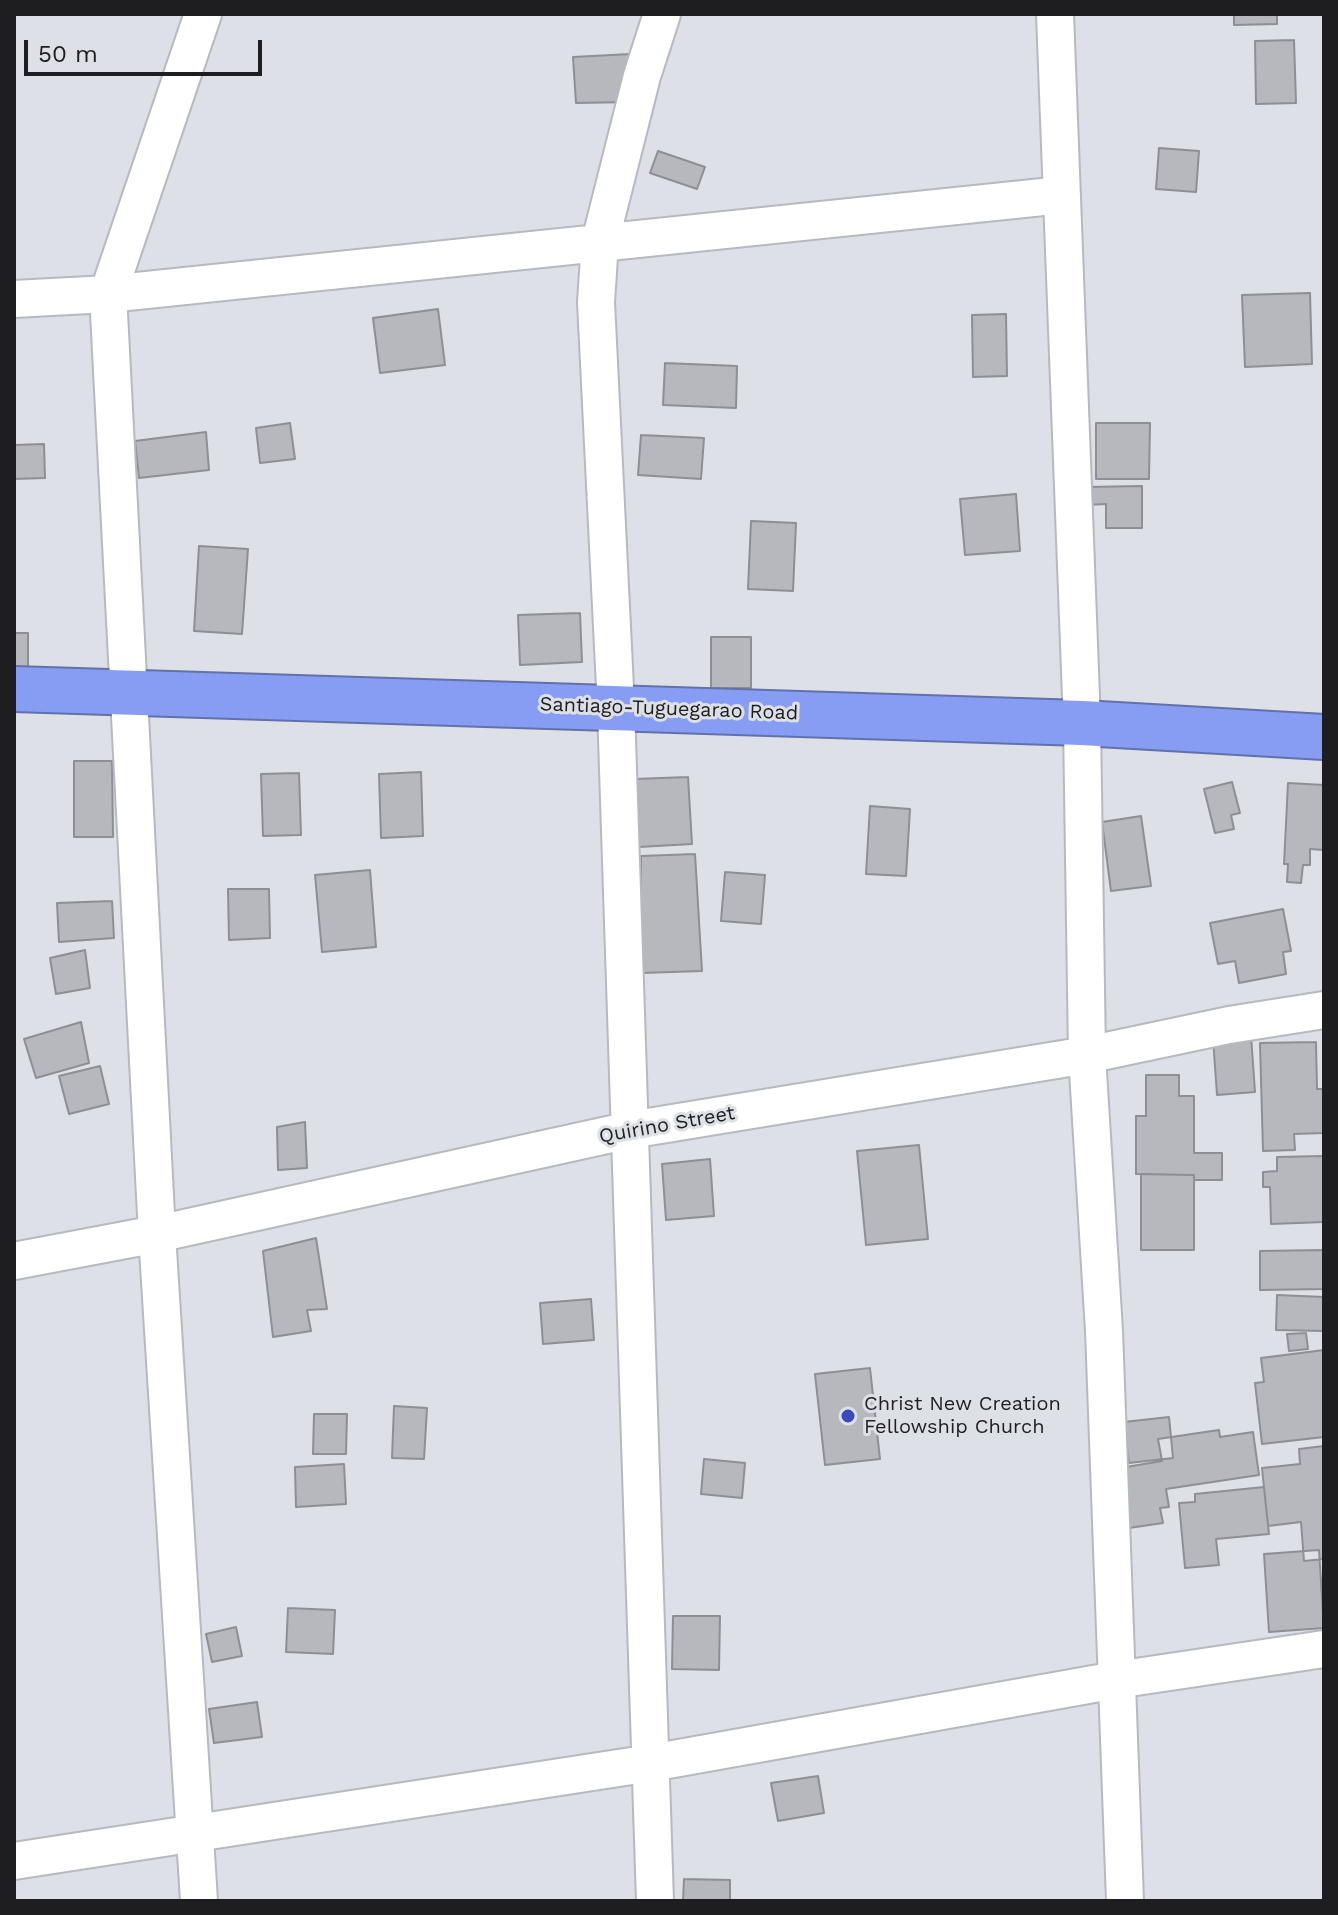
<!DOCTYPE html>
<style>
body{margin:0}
#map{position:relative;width:1338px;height:1915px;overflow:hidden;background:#dee0e7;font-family:"Work Sans",sans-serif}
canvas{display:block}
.frame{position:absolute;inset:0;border:16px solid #1e1e21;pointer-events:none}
.scale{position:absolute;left:24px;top:40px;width:238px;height:36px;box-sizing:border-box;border:4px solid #1e1e21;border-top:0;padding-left:10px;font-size:24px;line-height:28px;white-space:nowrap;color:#1e1e21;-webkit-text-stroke:6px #dee0e7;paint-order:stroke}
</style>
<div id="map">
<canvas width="1338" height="1915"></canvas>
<div class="frame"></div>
<div class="scale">50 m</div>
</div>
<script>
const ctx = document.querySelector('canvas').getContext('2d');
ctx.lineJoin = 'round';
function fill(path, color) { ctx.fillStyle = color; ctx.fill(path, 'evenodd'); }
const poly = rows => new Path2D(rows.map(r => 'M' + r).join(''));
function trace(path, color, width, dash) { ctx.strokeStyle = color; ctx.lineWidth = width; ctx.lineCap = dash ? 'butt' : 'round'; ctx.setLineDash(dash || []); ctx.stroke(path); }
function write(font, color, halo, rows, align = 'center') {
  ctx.font = font + ' "Work Sans",sans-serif'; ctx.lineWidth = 6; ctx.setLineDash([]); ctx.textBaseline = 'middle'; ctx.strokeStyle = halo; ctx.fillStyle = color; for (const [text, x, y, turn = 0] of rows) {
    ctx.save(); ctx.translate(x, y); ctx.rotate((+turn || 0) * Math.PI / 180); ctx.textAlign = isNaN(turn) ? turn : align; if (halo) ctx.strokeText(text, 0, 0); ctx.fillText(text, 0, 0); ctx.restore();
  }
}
const building = poly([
 [1234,14,1277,14,1277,24,1234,25,1234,14],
 [1294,40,1296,103,1256,104,1255,41,1294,40],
 [631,54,631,102,576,103,573,57,631,54],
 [1159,148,1199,151,1196,192,1156,189,1159,148],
 [658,151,705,167,697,189,650,173,658,151],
 [1310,293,1312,364,1245,367,1242,295,1310,293],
 [438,309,445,365,380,373,373,318,438,309],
 [1006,314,1007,376,973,377,972,315,1006,314],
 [665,363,737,366,736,408,663,405,665,363],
 [290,423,295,459,260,463,256,428,290,423],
 [1096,423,1150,423,1149,479,1096,479,1096,423],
 [206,432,209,470,139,478,135,441,206,432],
 [641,435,704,438,701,479,638,475,641,435],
 [44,444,45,478,14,479,14,445,44,444],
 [1142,486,1142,528,1106,528,1106,504,1086,505,1086,487,1142,486],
 [1016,494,1020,551,965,555,960,499,1016,494],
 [751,521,796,523,793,591,748,589,751,521],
 [199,546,248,549,242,634,194,631,199,546],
 [580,613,582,662,520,665,518,615,580,613],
 [14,633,28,633,28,671,14,672,14,633],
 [711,637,751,637,751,688,711,688,711,637],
 [74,761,112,761,113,837,74,837,74,761],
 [421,772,423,836,381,838,379,774,421,772],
 [299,773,301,835,263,836,261,774,299,773],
 [688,777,692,844,639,847,635,779,688,777],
 [1232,782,1240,813,1231,815,1234,829,1215,833,1204,789,1232,782],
 [1288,783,1324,785,1324,850,1310,849,1310,865,1303,865,1301,883,1287,882,1288,864,1284,864,1288,783],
 [870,806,910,809,906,876,866,874,870,806],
 [1141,816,1151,886,1111,891,1102,822,1141,816],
 [695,854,702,971,641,973,641,856,695,854],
 [370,870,376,947,322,952,315,875,370,870],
 [725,872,765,875,761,924,721,921,725,872],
 [228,889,269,889,270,938,229,940,228,889],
 [112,901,114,938,59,942,57,903,112,901],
 [1283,909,1291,951,1283,952,1286,974,1239,983,1235,961,1218,964,1210,923,1283,909],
 [85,950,90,988,56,994,50,958,85,950],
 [81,1022,89,1063,36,1078,24,1039,81,1022],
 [1251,1035,1255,1092,1217,1095,1213,1038,1251,1035],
 [1316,1042,1317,1089,1324,1089,1324,1133,1294,1134,1295,1150,1263,1151,1260,1043,1316,1042],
 [100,1066,109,1104,69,1114,59,1076,100,1066],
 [1146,1075,1179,1075,1179,1096,1194,1096,1194,1153,1222,1153,1222,1180,1194,1180,1194,1175,1136,1174,1136,1116,1146,1116,1146,1075],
 [305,1122,307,1168,278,1170,277,1127,305,1122],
 [919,1145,928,1239,866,1245,857,1151,919,1145],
 [1324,1156,1324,1222,1271,1224,1270,1187,1263,1187,1263,1172,1277,1171,1277,1157,1324,1156],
 [710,1159,714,1216,666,1220,662,1164,710,1159],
 [1141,1174,1194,1175,1194,1250,1141,1250,1141,1174],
 [316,1238,327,1309,307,1310,311,1331,273,1337,263,1251,316,1238],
 [1324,1250,1324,1289,1260,1290,1260,1251,1324,1250],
 [1277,1295,1324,1297,1324,1331,1276,1330,1277,1295],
 [591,1299,594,1340,543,1344,540,1303,591,1299],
 [1306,1333,1308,1349,1289,1351,1287,1334,1306,1333],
 [1324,1350,1324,1437,1262,1444,1255,1383,1264,1382,1261,1358,1324,1350],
 [870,1368,880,1459,825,1465,815,1374,870,1368],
 [394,1406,427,1408,424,1459,392,1458,394,1406],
 [314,1414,347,1414,346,1454,313,1454,314,1414],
 [1169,1417,1173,1458,1129,1463,1124,1422,1169,1417],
 [1219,1430,1220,1437,1253,1432,1259,1475,1166,1489,1169,1507,1160,1508,1163,1523,1129,1528,1120,1468,1162,1461,1158,1439,1219,1430],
 [1324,1446,1324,1559,1304,1561,1301,1522,1268,1526,1262,1468,1300,1464,1299,1449,1324,1446],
 [704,1459,745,1463,742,1498,701,1494,704,1459],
 [344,1464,346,1504,296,1507,295,1467,344,1464],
 [1264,1487,1269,1534,1216,1539,1219,1565,1185,1568,1179,1503,1195,1502,1195,1494,1264,1487],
 [1319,1550,1324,1628,1269,1632,1264,1554,1319,1550],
 [288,1608,335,1610,333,1654,286,1652,288,1608],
 [673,1616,720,1616,719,1670,672,1669,673,1616],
 [236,1627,242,1656,212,1662,206,1634,236,1627],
 [257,1702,262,1737,214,1743,209,1709,257,1702],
 [818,1776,824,1813,778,1821,771,1783,818,1776],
 [684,1879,730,1880,730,1901,683,1901,684,1879]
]);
const minor = poly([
 [1055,14,1082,723,1087,1055,1104,1331,1125,1901],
 [14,299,108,294,1062,195],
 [14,1261,157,1234,630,1130,1087,1055,1229,1025,1324,1010],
 [14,1861,651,1763,1116,1680,1324,1649],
 [199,1901,157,1234,108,294,203,14],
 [655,1901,616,708,596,302,600,242,642,76,662,14]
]);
const highway = poly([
 [14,689,1082,723,1324,737]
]);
const markers = [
 [848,1416,8,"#3c49bd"]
];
const streetNames = [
 ["Santiago-Tuguegarao Road",669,709,2],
 ["Quirino Street",667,1125,-10]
];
const poiNames = [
 ["Christ New Creation",864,1404],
 ["Fellowship Church",864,1427]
];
fill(building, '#b6b8be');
trace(building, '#8d8f95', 2);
trace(minor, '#b7b9c0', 40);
trace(highway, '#6271aa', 48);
trace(minor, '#fff', 36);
trace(highway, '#879df4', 44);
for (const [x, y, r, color] of markers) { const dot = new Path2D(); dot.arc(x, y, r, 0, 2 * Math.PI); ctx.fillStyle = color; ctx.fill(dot); trace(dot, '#dee0e7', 3); }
write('20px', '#1e1e21', '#dee0e7', streetNames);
write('20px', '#1e1e21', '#dee0e7', poiNames, 'left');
</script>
